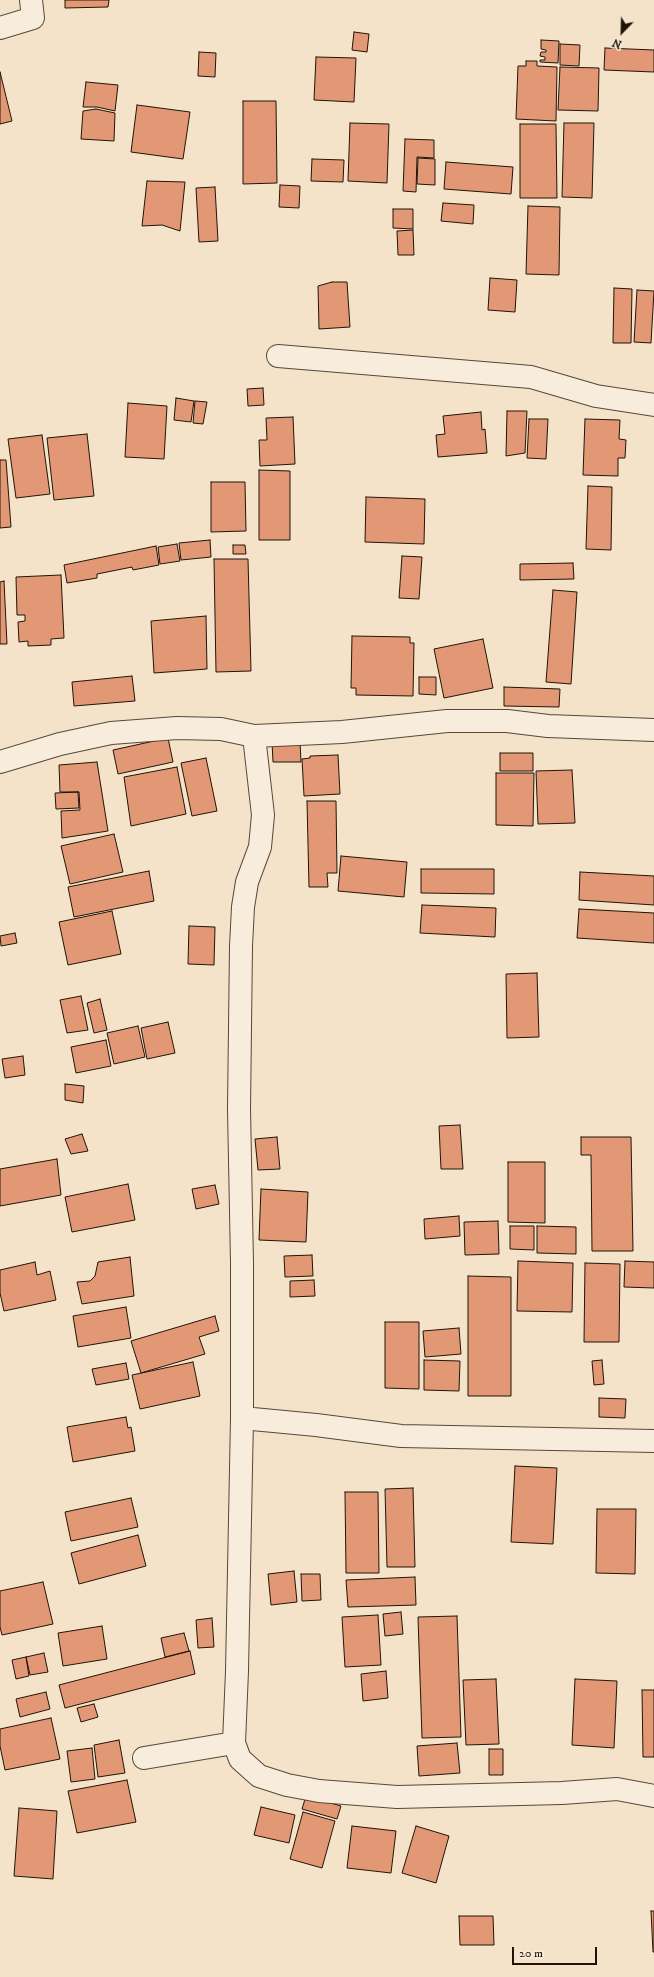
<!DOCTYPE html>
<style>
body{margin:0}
#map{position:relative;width:654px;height:1977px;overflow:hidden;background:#f5e3c9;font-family:"IM FELL DW Pica",serif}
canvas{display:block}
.north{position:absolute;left:602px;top:12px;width:40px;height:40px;-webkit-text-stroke:3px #f8eddc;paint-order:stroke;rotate:203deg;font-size:11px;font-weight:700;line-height:16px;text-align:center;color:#201409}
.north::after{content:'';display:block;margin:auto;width:14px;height:18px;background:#201409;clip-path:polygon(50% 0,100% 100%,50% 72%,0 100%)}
.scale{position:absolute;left:512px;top:1947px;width:85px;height:18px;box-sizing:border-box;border:2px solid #201409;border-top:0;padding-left:5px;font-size:12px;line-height:14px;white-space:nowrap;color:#201409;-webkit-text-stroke:3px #f8eddc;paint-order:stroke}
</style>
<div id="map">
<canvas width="654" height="1977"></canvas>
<div class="north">N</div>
<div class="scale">20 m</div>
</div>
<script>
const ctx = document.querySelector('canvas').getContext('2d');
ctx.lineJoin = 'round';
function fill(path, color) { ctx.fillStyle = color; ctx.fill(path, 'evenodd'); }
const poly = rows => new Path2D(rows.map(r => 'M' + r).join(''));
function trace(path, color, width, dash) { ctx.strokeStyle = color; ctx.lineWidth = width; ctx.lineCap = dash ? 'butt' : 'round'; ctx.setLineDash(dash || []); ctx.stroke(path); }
const building = poly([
 [65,0,109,0,108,7,65,8,65,0],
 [354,32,369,34,367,52,352,50,354,32],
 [541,40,559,41,558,63,540,62,540,60,545,60,545,57,540,56,541,52,546,52,546,50,541,49,541,40],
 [560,44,580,45,579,66,560,65,560,44],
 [605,48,654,50,654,72,604,70,605,48],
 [199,52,216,53,215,77,198,76,199,52],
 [316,57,356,58,354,102,314,100,316,57],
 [526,61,537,61,537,66,557,67,556,121,516,119,518,66,526,66,526,61],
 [560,67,599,68,598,111,558,110,560,67],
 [0,72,12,121,0,124,0,72],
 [86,82,118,85,115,111,97,107,83,107,86,82],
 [243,101,276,101,277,183,243,184,243,101],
 [137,105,190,112,183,159,131,152,137,105],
 [96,109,115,113,114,141,81,139,83,111,96,109],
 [350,123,389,124,387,183,348,181,350,123],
 [564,123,594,123,592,198,562,197,564,123],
 [520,124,556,124,557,198,520,198,520,124],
 [405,139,434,140,434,158,417,157,416,192,403,191,405,139],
 [418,158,435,159,435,185,417,184,418,158],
 [312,159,344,160,343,182,311,181,312,159],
 [446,162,513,167,511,194,444,189,446,162],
 [147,181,185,182,180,231,162,225,142,226,147,181],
 [280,185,300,186,299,208,279,207,280,185],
 [215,187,218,241,199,242,196,188,215,187],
 [443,203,474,205,473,224,441,221,443,203],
 [528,206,560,207,559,275,526,274,528,206],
 [393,209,413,209,413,229,393,228,393,209],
 [413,230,414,255,398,255,397,231,413,230],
 [490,278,517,280,515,312,488,310,490,278],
 [332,282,347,282,350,327,319,329,318,286,332,282],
 [614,288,632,289,631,343,613,343,614,288],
 [637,290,654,291,651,343,634,342,637,290],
 [263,388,264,405,248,406,247,389,263,388],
 [176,398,194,401,191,422,174,420,176,398],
 [195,401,207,402,203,424,193,423,195,401],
 [128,403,167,406,164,459,125,457,128,403],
 [507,411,527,411,525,453,506,456,507,411],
 [481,412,482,430,485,429,487,453,438,457,436,435,445,434,443,416,481,412],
 [293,417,295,464,260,466,259,440,267,440,266,418,293,417],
 [529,419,548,419,546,459,527,458,529,419],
 [585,419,620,420,619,439,626,440,625,458,618,458,618,476,583,475,585,419],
 [87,434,94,496,54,500,47,438,87,434],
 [42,435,50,494,16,498,8,439,42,435],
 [0,460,6,460,11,527,0,528,0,460],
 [259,470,290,471,290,540,259,540,259,470],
 [211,482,245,482,246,531,211,532,211,482],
 [588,486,612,487,611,550,586,549,588,486],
 [366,497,425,499,424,544,365,542,366,497],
 [210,540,211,557,181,560,179,543,210,540],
 [177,544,180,561,160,564,158,547,177,544],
 [233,545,245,545,246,554,233,554,233,545],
 [156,546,159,565,133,570,132,567,97,574,97,578,67,583,64,565,156,546],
 [402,556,422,557,419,599,399,598,402,556],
 [214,559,248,559,251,671,216,672,214,559],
 [573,563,574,579,520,580,520,564,573,563],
 [61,575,64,638,51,639,51,645,28,646,28,641,19,642,18,622,25,621,25,615,17,615,16,577,61,575],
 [4,581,7,644,0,644,0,582,4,581],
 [553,590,577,592,571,684,546,682,553,590],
 [206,616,207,669,154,673,151,621,206,616],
 [352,636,410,637,410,643,414,643,413,696,356,695,356,688,351,688,352,636],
 [483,639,493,688,444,698,434,649,483,639],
 [132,676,135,701,74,706,72,682,132,676],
 [419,677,436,677,436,695,419,694,419,677],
 [504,687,560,689,559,707,504,706,504,687],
 [168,738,173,762,118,774,113,750,168,738],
 [300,741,301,762,273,762,272,742,300,741],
 [500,753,533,753,533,771,500,771,500,753],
 [338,755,340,794,304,796,302,759,310,758,310,756,338,755],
 [206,758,217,811,192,816,181,763,206,758],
 [97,762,108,831,62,838,61,811,80,810,79,792,60,792,59,765,97,762],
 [177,767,186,814,131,826,124,777,177,767],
 [572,770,575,823,538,824,536,771,572,770],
 [496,773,534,773,533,826,496,825,496,773],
 [78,792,79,808,56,809,55,793,78,792],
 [307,801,336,801,337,873,327,873,328,887,309,887,307,801],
 [114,834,123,872,70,884,61,846,114,834],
 [341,856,407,862,404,897,338,891,341,856],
 [421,869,494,869,494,894,421,893,421,869],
 [149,871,154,901,74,917,68,887,149,871],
 [580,872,654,876,654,905,579,900,580,872],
 [422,905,496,908,495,937,420,933,422,905],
 [579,909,654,913,654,943,577,938,579,909],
 [112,911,121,954,68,965,59,922,112,911],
 [189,926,215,927,214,965,188,964,189,926],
 [15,933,17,943,1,946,0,936,15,933],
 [537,973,539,1037,507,1038,506,974,537,973],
 [81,996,88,1030,67,1033,60,1000,81,996],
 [100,999,107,1030,94,1033,87,1003,100,999],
 [168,1022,175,1053,147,1059,141,1028,168,1022],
 [138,1026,145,1057,114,1064,107,1033,138,1026],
 [106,1040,111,1066,76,1073,71,1047,106,1040],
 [23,1056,25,1075,5,1078,2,1059,23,1056],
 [65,1084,84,1086,83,1103,65,1100,65,1084],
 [460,1125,463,1169,441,1169,439,1126,460,1125],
 [82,1134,88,1151,71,1154,65,1139,82,1134],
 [277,1137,280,1169,258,1170,255,1139,277,1137],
 [581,1137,631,1137,633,1251,592,1251,591,1155,581,1155,581,1137],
 [57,1159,61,1195,0,1206,0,1169,57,1159],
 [508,1162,545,1162,545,1223,508,1222,508,1162],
 [128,1184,135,1220,72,1232,65,1197,128,1184],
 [215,1185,219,1204,196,1209,192,1189,215,1185],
 [261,1189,308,1192,306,1242,259,1240,261,1189],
 [459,1216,460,1236,425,1239,424,1219,459,1216],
 [498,1221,499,1254,465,1255,464,1222,498,1221],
 [510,1226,534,1226,534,1250,510,1249,510,1226],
 [537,1226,576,1227,576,1254,537,1253,537,1226],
 [312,1255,313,1276,285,1277,284,1256,312,1255],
 [130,1257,134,1296,82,1304,77,1282,90,1281,95,1276,98,1262,130,1257],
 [518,1261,573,1263,572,1312,517,1311,518,1261],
 [625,1261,654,1262,654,1288,624,1287,625,1261],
 [35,1262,37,1275,50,1271,56,1300,4,1311,0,1293,0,1270,35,1262],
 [585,1263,620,1264,619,1342,584,1342,585,1263],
 [468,1276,511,1277,511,1396,468,1396,468,1276],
 [314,1280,315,1296,290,1297,290,1281,314,1280],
 [126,1307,131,1338,78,1347,73,1316,126,1307],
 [215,1316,219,1331,199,1337,205,1354,141,1373,131,1341,215,1316],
 [385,1322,419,1322,419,1389,385,1388,385,1322],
 [459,1328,461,1354,425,1357,423,1331,459,1328],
 [424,1360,460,1361,459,1391,424,1390,424,1360],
 [602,1360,604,1384,594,1385,592,1361,602,1360],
 [193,1362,200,1396,140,1409,132,1375,193,1362],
 [126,1363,129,1379,96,1385,92,1369,126,1363],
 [599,1398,626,1399,625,1418,599,1417,599,1398],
 [126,1417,128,1428,131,1427,135,1451,73,1462,67,1427,126,1417],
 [515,1466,557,1468,553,1544,511,1542,515,1466],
 [413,1488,415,1567,387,1567,385,1489,413,1488],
 [345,1492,378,1492,379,1573,346,1573,345,1492],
 [131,1498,138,1527,71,1541,65,1512,131,1498],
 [597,1509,636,1509,635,1574,596,1573,597,1509],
 [138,1535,146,1566,79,1584,71,1553,138,1535],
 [294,1571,297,1602,271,1605,268,1574,294,1571],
 [301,1574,320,1574,321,1600,302,1601,301,1574],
 [415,1577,416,1605,348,1607,346,1580,415,1577],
 [43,1582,53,1624,2,1635,0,1627,0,1591,43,1582],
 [401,1612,403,1634,385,1636,383,1614,401,1612],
 [378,1615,381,1665,345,1667,342,1617,378,1615],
 [457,1616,461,1737,422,1738,418,1617,457,1616],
 [212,1618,214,1647,198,1648,196,1620,212,1618],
 [102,1626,107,1659,63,1666,58,1633,102,1626],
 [184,1633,189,1651,165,1657,161,1638,184,1633],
 [190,1651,195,1674,65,1708,59,1685,190,1651],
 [44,1653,48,1672,30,1675,26,1657,44,1653],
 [26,1657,29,1676,16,1679,12,1660,26,1657],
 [386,1671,388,1698,363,1701,361,1674,386,1671],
 [496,1679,499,1744,466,1745,463,1680,496,1679],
 [575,1679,617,1681,614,1748,572,1745,575,1679],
 [642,1690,654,1690,654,1757,643,1757,642,1690],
 [46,1692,50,1709,20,1717,16,1699,46,1692],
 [94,1704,98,1717,81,1722,77,1708,94,1704],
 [51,1718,60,1759,5,1770,0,1746,0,1729,51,1718],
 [119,1740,125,1773,98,1777,94,1745,119,1740],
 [457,1743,460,1773,419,1776,417,1746,457,1743],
 [92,1748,95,1779,71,1782,67,1751,92,1748],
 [489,1749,503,1749,503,1775,489,1775,489,1749],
 [127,1780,136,1822,77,1833,68,1791,127,1780],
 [306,1796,341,1806,337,1819,302,1809,306,1796],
 [261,1807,295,1815,289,1843,254,1835,261,1807],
 [19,1808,57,1811,53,1879,14,1876,19,1808],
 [303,1812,335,1821,322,1868,290,1859,303,1812],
 [352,1826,396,1831,391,1873,347,1868,352,1826],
 [416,1826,449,1836,436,1883,402,1873,416,1826],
 [651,1911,654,1911,654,1952,653,1952,651,1911],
 [459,1916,493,1916,494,1945,460,1945,459,1916]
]);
const minor = poly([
 [0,28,33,18,31,0],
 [278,356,531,377,596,396,654,405],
 [254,736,263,815,260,847,247,882,243,907,241,946,239,1109,242,1263,242,1418,237,1671,234,1743,240,1759,259,1776,287,1785,319,1791,397,1797,562,1793,617,1789,654,1796],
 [0,762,60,744,111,733,177,728,221,729,254,736,342,732,447,721,507,721,548,726,654,730],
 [242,1418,316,1425,401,1436,654,1441],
 [144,1758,234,1743]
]);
fill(building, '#e29874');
trace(building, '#201409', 1);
trace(minor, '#554839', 24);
trace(minor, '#f8eddc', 22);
</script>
